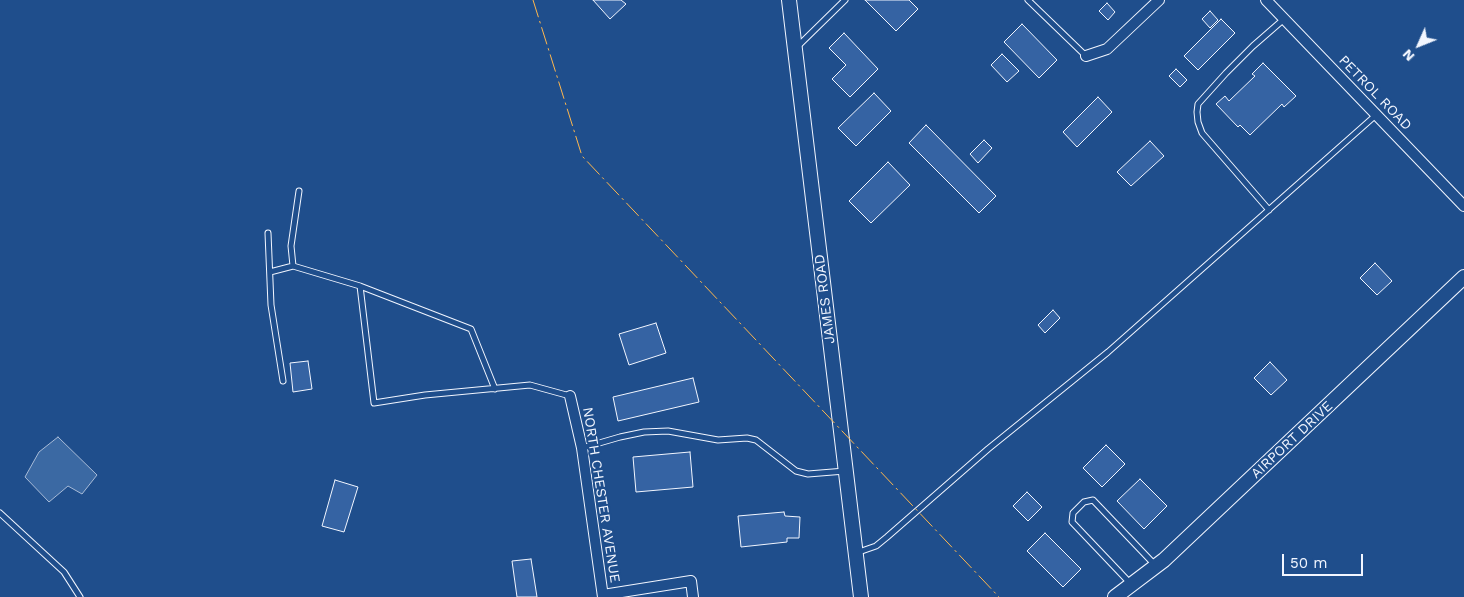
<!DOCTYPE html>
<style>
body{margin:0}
#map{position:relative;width:1464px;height:597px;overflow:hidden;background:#1f4e8c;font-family:"Work Sans",sans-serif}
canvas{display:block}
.north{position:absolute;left:1394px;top:20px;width:50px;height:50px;-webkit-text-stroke:4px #1f4e8c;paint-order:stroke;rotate:226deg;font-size:14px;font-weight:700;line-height:20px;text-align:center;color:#f2f6ff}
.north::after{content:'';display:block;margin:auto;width:18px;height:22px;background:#f2f6ff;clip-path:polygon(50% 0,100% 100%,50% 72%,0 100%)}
.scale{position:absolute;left:1282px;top:554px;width:81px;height:22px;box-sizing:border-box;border:2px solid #f2f6ff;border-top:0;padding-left:6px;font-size:15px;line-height:18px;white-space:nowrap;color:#f2f6ff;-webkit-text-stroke:4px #1f4e8c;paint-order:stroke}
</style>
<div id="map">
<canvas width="1464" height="597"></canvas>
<div class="north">N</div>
<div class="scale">50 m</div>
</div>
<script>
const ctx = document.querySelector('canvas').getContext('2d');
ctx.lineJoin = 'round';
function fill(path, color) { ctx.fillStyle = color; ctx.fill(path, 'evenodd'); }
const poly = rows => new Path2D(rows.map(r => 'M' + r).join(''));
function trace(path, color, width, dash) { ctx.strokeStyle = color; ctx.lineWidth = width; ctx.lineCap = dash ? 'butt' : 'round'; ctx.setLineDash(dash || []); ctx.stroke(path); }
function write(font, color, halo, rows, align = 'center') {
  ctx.font = font + ' "Work Sans",sans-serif'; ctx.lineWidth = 4; ctx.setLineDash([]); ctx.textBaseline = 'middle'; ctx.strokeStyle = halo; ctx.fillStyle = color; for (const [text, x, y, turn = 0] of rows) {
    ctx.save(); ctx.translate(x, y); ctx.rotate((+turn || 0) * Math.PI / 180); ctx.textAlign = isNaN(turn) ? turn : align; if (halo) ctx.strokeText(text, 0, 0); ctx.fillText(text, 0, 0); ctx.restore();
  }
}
const water = poly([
 [58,437,97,475,82,494,68,486,49,502,25,477,39,452,58,437]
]);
const building = poly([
 [593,0,621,0,626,4,610,19,593,0],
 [865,0,909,0,918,9,896,31,865,0],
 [1107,3,1115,12,1108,20,1099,11,1107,3],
 [1210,11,1218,20,1210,28,1202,19,1210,11],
 [1221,19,1235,33,1198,70,1184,56,1221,19],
 [1022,24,1057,60,1039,78,1004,42,1022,24],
 [844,33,878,69,850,97,832,79,846,65,829,48,844,33],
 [1002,54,1019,71,1007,82,991,65,1002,54],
 [1263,63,1296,96,1284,107,1282,104,1250,135,1240,125,1238,127,1216,104,1225,96,1229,101,1255,76,1252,74,1263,63],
 [1176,69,1187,80,1180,87,1169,76,1176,69],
 [874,93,891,111,856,146,838,128,874,93],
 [1098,97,1112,112,1077,147,1063,132,1098,97],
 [926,125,996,196,979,213,909,143,926,125],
 [984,140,992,148,978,163,970,154,984,140],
 [1150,141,1164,156,1131,186,1117,172,1150,141],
 [888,162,910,185,871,223,849,201,888,162],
 [1375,263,1392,281,1377,295,1360,278,1375,263],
 [1053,310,1060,318,1045,333,1038,325,1053,310],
 [656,323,666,353,629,365,619,334,656,323],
 [308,361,312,389,293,392,290,363,308,361],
 [1270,362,1287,380,1271,395,1254,378,1270,362],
 [693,378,699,402,618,421,613,397,693,378],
 [1106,445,1125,464,1102,487,1083,468,1106,445],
 [690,452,693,487,636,492,633,457,690,452],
 [1140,479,1167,506,1144,529,1117,501,1140,479],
 [335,480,358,487,344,532,322,526,335,480],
 [1027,492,1042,507,1028,521,1013,506,1027,492],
 [784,512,785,516,800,517,799,538,787,538,787,542,741,547,738,516,784,512],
 [1045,533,1081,569,1063,587,1027,551,1045,533],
 [531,559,537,597,517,597,512,561,531,559]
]);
const service = poly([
 [1028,0,1086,56],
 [797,47,845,0],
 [299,191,291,246,293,266,360,286,374,403,425,395,530,385,570,396],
 [1269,210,1202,133,1198,122,1197,112,1198,104,1226,73,1253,46,1284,19],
 [268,233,271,305,283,381],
 [270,272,293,266],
 [360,286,471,329,495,389],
 [582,448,620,437,644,432,668,431,718,440,747,438,756,440,796,471,808,474,845,471],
 [0,513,64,572,80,597],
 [856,553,876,546,887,537,988,449,1108,352,1376,115],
 [1130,583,1072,522,1073,513,1084,502,1093,500,1156,566]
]);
const minor = poly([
 [1266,0,1464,206],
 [1086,56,1107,49,1159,0],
 [570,396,582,448,603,597],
 [603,595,691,581,693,597]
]);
const secondary = poly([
 [789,0,861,597],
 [1115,597,1164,560,1464,277]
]);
const power = poly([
 [533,0,582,156,999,597]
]);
const streetNames = [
 ["PETROL ROAD",1375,93,46],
 ["JAMES ROAD",825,299,-97],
 ["AIRPORT DRIVE",1292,440,-43],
 ["NORTH CHESTER AVENUE",601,495,81]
];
fill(water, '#3b69a3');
trace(water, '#a8bbd7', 1);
fill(building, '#3563a3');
trace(building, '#f2f6ff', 1);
trace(service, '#f2f6ff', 7);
trace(minor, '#f2f6ff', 12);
trace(secondary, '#f2f6ff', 16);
trace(service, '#1f4e8c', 5);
trace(minor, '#1f4e8c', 10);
trace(secondary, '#1f4e8c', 14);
trace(power, '#ffb74d', 1, [18, 4, 2.5, 4]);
write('14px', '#f2f6ff', '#1f4e8c', streetNames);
</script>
